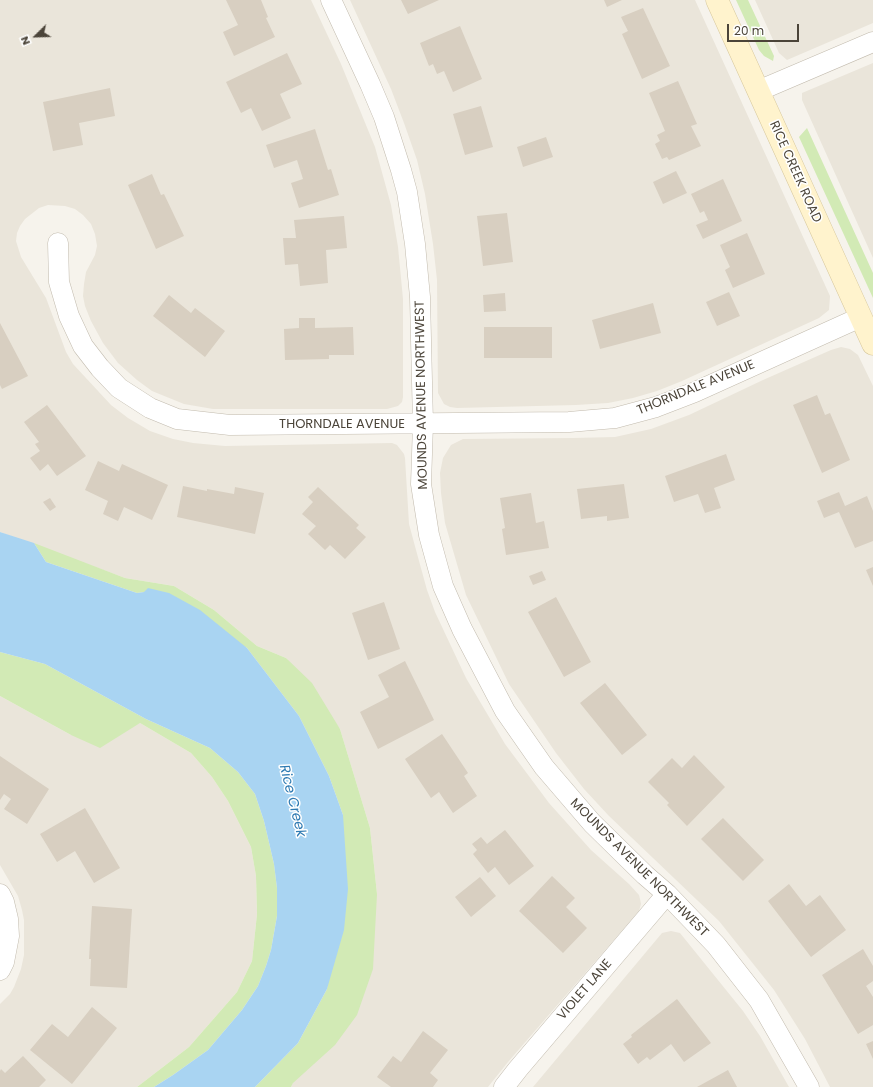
<!DOCTYPE html>
<style>
body{margin:0}
#map{position:relative;width:873px;height:1087px;overflow:hidden;background:#f6f3ec;font-family:Poppins,sans-serif}
canvas{display:block}
.north{position:absolute;left:16px;top:16px;width:40px;height:40px;-webkit-text-stroke:3px #fff;paint-order:stroke;rotate:247deg;font-size:11px;font-weight:700;line-height:16px;text-align:center;color:#4b4439}
.north::after{content:'';display:block;margin:auto;width:14px;height:18px;background:#4b4439;clip-path:polygon(50% 0,100% 100%,50% 72%,0 100%)}
.scale{position:absolute;left:727px;top:24px;width:72px;height:18px;box-sizing:border-box;border:2px solid #4b4439;border-top:0;padding-left:5px;font-size:12px;line-height:14px;white-space:nowrap;color:#4b4439;-webkit-text-stroke:3px #fff;paint-order:stroke}
</style>
<div id="map">
<canvas width="873" height="1087"></canvas>
<div class="north">N</div>
<div class="scale">20 m</div>
</div>
<script>
const ctx = document.querySelector('canvas').getContext('2d');
ctx.lineJoin = 'round';
function fill(path, color) { ctx.fillStyle = color; ctx.fill(path, 'evenodd'); }
const poly = rows => new Path2D(rows.map(r => 'M' + r).join(''));
function trace(path, color, width, dash) { ctx.strokeStyle = color; ctx.lineWidth = width; ctx.lineCap = dash ? 'butt' : 'round'; ctx.setLineDash(dash || []); ctx.stroke(path); }
function write(font, color, halo, rows, align = 'center') {
  ctx.font = font + ' Poppins,sans-serif'; ctx.lineWidth = 3; ctx.setLineDash([]); ctx.textBaseline = 'middle'; ctx.strokeStyle = halo; ctx.fillStyle = color; for (const [text, x, y, turn = 0] of rows) {
    ctx.save(); ctx.translate(x, y); ctx.rotate((+turn || 0) * Math.PI / 180); ctx.textAlign = isNaN(turn) ? turn : align; if (halo) ctx.strokeText(text, 0, 0); ctx.fillText(text, 0, 0); ctx.restore();
  }
}
const residential = poly([
 [0,0,311,0,341,64,375,147,391,205,398,247,403,299,403,397,402,402,398,406,387,409,213,409,184,404,152,391,137,380,118,363,103,343,91,321,85,306,83,296,84,284,86,272,95,255,97,246,95,234,91,224,83,215,75,209,65,206,48,205,39,208,25,219,20,226,17,233,16,241,21,257,46,298,66,352,73,364,111,405,128,418,150,431,173,439,193,443,225,446,392,443,397,445,404,454,405,458,409,524,416,550,427,590,435,612,466,678,505,744,549,803,591,850,629,884,639,895,640,899,641,904,639,911,508,1062,488,1087,291,1087,377,894,370,828,340,729,286,658,257,646,214,610,174,586,125,578,0,532],
 [350,0,695,0,830,296,829,310,819,318,682,381,657,391,633,398,608,403,576,405,457,408,450,407,444,404,438,393,437,280,433,244,425,194,417,160,404,123,391,89],
 [755,0,873,0,873,23,787,60,779,53],
 [873,63,873,258,802,100,802,93],
 [841,347,850,349,858,355,873,386,873,1087,830,1087,805,1039,774,990,719,921,609,816,584,789,556,753,509,684,466,595,445,523,441,493,440,473,443,458,451,445,463,439,573,438,615,437,651,429,689,415,763,380,831,350],
 [0,696,71,735,140,723,191,753,212,777,228,801,251,847,256,876,257,914,252,961,237,992,189,1047,137,1087,0,1087,0,1004,10,994,14,987,21,969,24,955,24,920,22,910,18,896,0,865],
 [671,931,680,933,743,1011,760,1036,789,1087,533,1087,662,933]
]);
const green = poly([
 [736,0,748,0,774,56,773,61,764,56,759,50],
 [807,128,873,273,873,298,799,137],
 [34,543,125,578,174,586,214,610,257,646,286,658,312,683,340,729,370,828,377,894,373,969,357,1015,335,1045,293,1083,291,1087,255,1087,298,1043,327,989,343,815,329,776,299,716,247,648,144,592,137,593,46,562],
 [0,652,45,664,146,719,210,748,238,772,255,794,264,821,274,864,277,888,277,916,271,950,266,966,258,986,242,1010,208,1050,173,1075,154,1087,137,1087,189,1047,237,992,252,961,257,914,256,876,251,847,228,801,212,777,191,753,140,723,100,748,71,735,0,696]
]);
const water = poly([
 [0,532,34,543,46,562,137,593,144,592,148,588,169,593,200,610,247,648,299,716,329,776,343,815,348,889,344,930,327,989,298,1043,255,1087,154,1087,173,1075,208,1050,242,1010,258,986,266,966,271,950,277,916,277,888,274,864,264,821,255,794,238,772,210,748,146,719,45,664,0,652]
]);
const building = poly([
 [226,0,261,0,268,17,266,18,275,37,234,56,223,32,238,25],
 [401,0,439,0,408,14],
 [604,0,622,0,607,7],
 [643,8,670,66,642,79,622,34,628,31,621,17],
 [460,26,482,79,453,92,444,71,437,74,433,64,429,66,420,43],
 [287,53,302,84,280,94,291,118,262,131,251,108,241,113,226,82],
 [678,81,697,124,691,126,701,146,669,160,667,157,662,159,655,144,660,141,657,135,665,131,649,93],
 [110,88,115,116,79,123,83,145,53,151,43,102],
 [481,106,493,147,465,155,453,114],
 [315,129,328,170,331,169,339,195,299,208,291,183,303,179,297,160,274,168,266,145],
 [546,137,553,157,523,167,517,147],
 [676,171,687,193,663,204,653,182],
 [152,174,161,195,164,194,184,236,156,249,128,185],
 [723,179,742,221,703,239,696,225,708,220,704,211,700,213,691,194],
 [507,213,513,262,483,266,477,216],
 [344,216,347,248,326,250,328,283,300,286,298,264,285,265,283,238,296,238,294,220],
 [747,233,765,274,733,288,725,270,730,267,720,245],
 [729,292,740,316,717,326,706,302],
 [505,293,506,311,484,312,483,295],
 [169,295,191,313,195,308,225,331,205,357,153,316],
 [653,303,661,333,600,349,592,320],
 [299,318,315,318,315,328,353,327,354,355,329,355,329,359,285,360,284,329,299,328],
 [0,323,28,376,2,389,0,385],
 [484,327,552,327,552,358,484,358],
 [817,395,825,415,830,413,850,460,822,473,793,405],
 [47,405,86,456,57,476,48,464,40,471,30,458,40,451,35,444,39,442,24,422],
 [726,454,735,480,714,488,721,508,705,513,698,494,674,502,665,476],
 [98,461,119,471,122,464,168,485,152,520,124,507,118,521,103,514,108,501,85,490],
 [624,484,629,518,607,521,607,516,581,519,577,489],
 [183,486,207,491,207,489,234,494,235,487,264,493,255,534,177,517],
 [318,487,359,525,356,528,366,537,345,559,330,545,325,550,308,534,316,526,302,514,313,502,308,497],
 [839,492,845,506,867,496,873,511,873,541,855,548,839,512,824,518,817,501],
 [531,493,536,523,544,521,549,548,506,555,502,529,505,528,500,498],
 [50,498,56,507,50,511,43,502],
 [873,567,873,586,866,570],
 [542,571,546,580,533,585,529,576],
 [556,597,591,662,564,677,528,612],
 [384,602,400,649,368,660,352,613],
 [405,661,434,720,378,749,360,712,389,697,378,675],
 [605,683,647,735,622,755,580,703],
 [442,734,468,773,464,776,477,796,453,813,439,792,431,798,405,759],
 [694,755,725,787,687,826,667,805,669,803,648,782,672,758,682,768],
 [0,756,49,789,27,824,4,809,11,799,4,794,0,800],
 [85,808,120,868,94,883,75,851,57,862,40,834],
 [723,818,764,860,743,881,701,839],
 [505,830,534,866,509,885,495,867,488,873,473,854,477,850,472,844,481,837,487,844],
 [552,876,575,898,566,907,587,928,563,953,519,911],
 [480,877,496,896,471,917,455,897],
 [789,884,806,906,820,895,846,930,811,957,768,901],
 [92,906,132,909,127,988,90,986,91,959,89,959],
 [863,949,873,966,873,981,866,986,873,997,873,1025,858,1034,822,975],
 [677,999,711,1043,684,1062,671,1044,650,1060,647,1057,638,1064,623,1044,632,1037,631,1035],
 [92,1007,117,1028,72,1084,30,1050,52,1024,68,1037],
 [423,1031,448,1050,430,1073,438,1080,433,1087,391,1087,377,1077,393,1056,401,1062],
 [873,1041,873,1059,866,1044],
 [23,1056,46,1080,39,1087,0,1087,0,1071,1,1069,5,1073],
 [728,1070,737,1087,697,1087]
]);
const street = poly([
 [331,0,370,84,384,117,401,170,407,192,415,244,420,297,423,424,421,484,429,535,443,586,462,629,505,711,544,767,592,823,645,875,667,894,716,945,759,1000,809,1087],
 [758,91,873,42],
 [58,243,59,282,69,316,83,346,100,368,119,388,150,408,177,419,230,425,569,422,615,418,656,407,695,392,861,317],
 [0,894,4,902,8,919,9,936,4,962,0,970],
 [504,1087,518,1069,667,894]
]);
const secondary = poly([
 [717,0,873,344]
]);
const streetNames = [
 ["RICE CREEK ROAD",795,172,66],
 ["THORNDALE AVENUE",696,388,-22],
 ["MOUNDS AVENUE NORTHWEST",422,395,-91],
 ["THORNDALE AVENUE",342,425],
 ["MOUNDS AVENUE NORTHWEST",639,868,45],
 ["VIOLET LANE",585,990,-49]
];
const waterNames = [
 ["Rice Creek",292,801,76]
];
fill(residential, '#eae5da');
fill(green, '#d2eab5');
fill(water, '#a9d4f2');
fill(building, '#d8cfc1');
trace(street, '#c2bbae', 21);
trace(secondary, '#d6c79b', 23);
trace(street, '#fff', 20);
trace(secondary, '#fff3cd', 22);
write('13px', '#4b4439', '#fff', streetNames);
write('italic 14px', '#2e7ab2', '#fff', waterNames);
</script>
